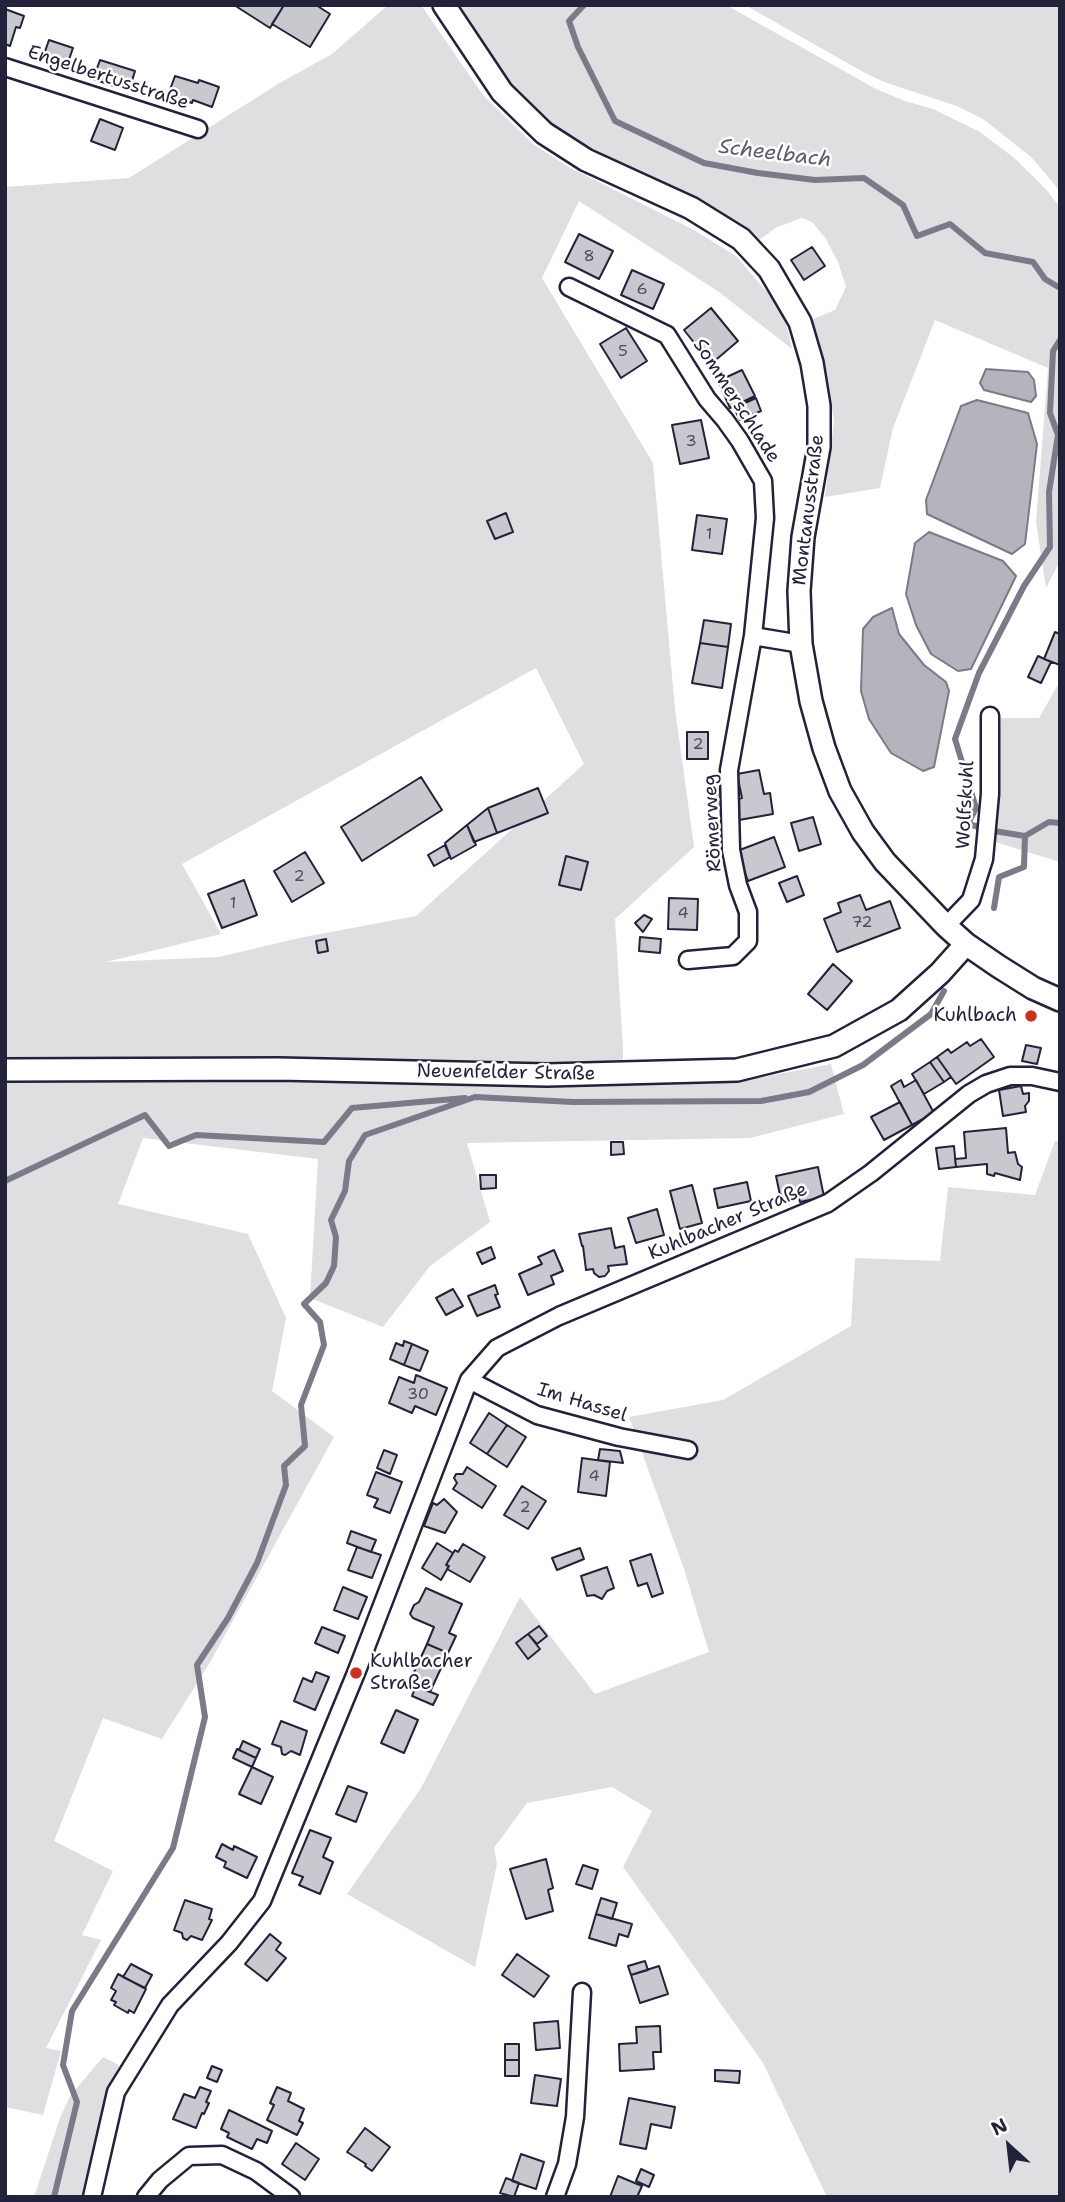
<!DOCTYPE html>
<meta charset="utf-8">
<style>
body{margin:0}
#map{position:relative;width:1065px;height:2202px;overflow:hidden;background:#fff;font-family:"Shantell Sans",sans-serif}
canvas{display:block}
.frame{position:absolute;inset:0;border:7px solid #22223b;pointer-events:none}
.north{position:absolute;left:974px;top:2111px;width:70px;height:70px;-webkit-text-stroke:5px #fff;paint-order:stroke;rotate:333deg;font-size:19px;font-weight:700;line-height:28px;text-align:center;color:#22223b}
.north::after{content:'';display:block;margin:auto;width:24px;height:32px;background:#22223b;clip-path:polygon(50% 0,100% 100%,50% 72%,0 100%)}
</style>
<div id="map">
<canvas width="1065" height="2202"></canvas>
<div class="frame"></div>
<div class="north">N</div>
</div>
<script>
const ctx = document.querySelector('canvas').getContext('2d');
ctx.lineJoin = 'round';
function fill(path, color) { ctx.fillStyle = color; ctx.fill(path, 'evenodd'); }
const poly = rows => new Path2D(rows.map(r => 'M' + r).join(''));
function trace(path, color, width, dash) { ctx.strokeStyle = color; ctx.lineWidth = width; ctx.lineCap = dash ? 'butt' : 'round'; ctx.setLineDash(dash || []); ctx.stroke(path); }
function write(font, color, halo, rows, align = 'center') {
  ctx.font = font + ' "Shantell Sans",sans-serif'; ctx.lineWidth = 5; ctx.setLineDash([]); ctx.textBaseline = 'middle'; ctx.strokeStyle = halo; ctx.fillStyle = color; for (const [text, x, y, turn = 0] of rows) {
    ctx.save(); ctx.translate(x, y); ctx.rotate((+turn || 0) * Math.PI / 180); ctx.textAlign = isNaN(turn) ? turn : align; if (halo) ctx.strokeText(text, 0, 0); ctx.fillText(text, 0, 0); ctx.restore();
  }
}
const green = poly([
 [388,5,421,5,483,95,533,144,567,166,694,230,736,256,774,300,787,326,792,349,719,292,579,201,542,278,653,463,675,709,694,847,615,919,623,1048,623,1084,758,1078,831,1064,844,1114,750,1138,467,1143,490,1222,430,1266,383,1327,310,1298,318,1159,143,1138,118,1204,248,1234,286,1318,272,1391,334,1437,209,1664,162,1739,103,1718,54,1841,113,1871,82,1935,101,1940,46,2048,61,2051,43,2115,5,2107,5,187,129,178,278,84,332,54],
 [536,668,584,764,416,916,299,938,219,957,106,962,221,934,182,864],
 [456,5,726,5,876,89,905,101,933,109,980,132,1013,157,1044,187,1060,207,1060,561,1046,588,1036,522,1048,368,935,320,893,428,880,488,825,497,834,421,823,355,811,320,835,310,846,287,838,262,826,239,812,222,802,218,777,227,759,240,719,210,653,178,609,161,564,136,548,125,491,61],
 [745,5,1060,5,1060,191,1031,157,983,119,957,106,884,82,865,73],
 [1060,681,1060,862,989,840,1001,718,1039,718],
 [1055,1141,1060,1141,1060,2197,827,2197,763,2063,623,1867,652,1811,612,1787,527,1803,494,1848,497,1864,475,1967,347,1894,421,1788,520,1597,595,1694,709,1652,684,1569,629,1417,723,1400,851,1326,855,1258,940,1261,948,1187,1035,1195],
 [103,2057,119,2065,110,2090,86,2197,34,2197,60,2118,70,2096]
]);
const water = poly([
 [986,369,1028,372,1034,380,1036,396,1031,402,984,390,980,383,986,369],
 [977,400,1028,413,1037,444,1025,544,1012,554,927,514,926,500,961,406,977,400],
 [929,532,1003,561,1016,576,971,669,958,671,931,654,916,625,906,594,915,543,929,532],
 [892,608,899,634,924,665,946,682,949,691,934,767,923,771,891,753,869,719,861,691,863,629,873,617,892,608]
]);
const stream = poly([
 [584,5,569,21,578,47,615,121,704,163,758,173,815,180,864,178,903,205,917,236,950,224,985,253,1033,262,1045,279,1060,288],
 [1060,340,1053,351,1050,413,1058,435,1049,492,1050,547,1024,586,979,673,955,739,976,808,968,824,994,831,1025,836,1049,822,1060,823],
 [994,908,999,877,1024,867,1025,836],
 [5,1181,145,1115,169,1146,196,1135,324,1142,352,1108,465,1098],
 [54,2197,77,2102,63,2065,72,2011,173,1848,205,1717,197,1665,228,1618,257,1563,286,1485,284,1466,305,1446,301,1405,324,1345,320,1322,304,1304,326,1283,334,1266,336,1237,331,1220,345,1191,349,1161,365,1135,475,1097,573,1102,761,1101,809,1092,863,1065,931,1014,944,991]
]);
const building = poly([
 [234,5,284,5,270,28,234,5],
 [284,5,316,5,330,14,310,47,272,24,284,5],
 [5,9,24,16,20,28,16,27,10,46,5,44,5,9],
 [49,40,73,48,66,68,42,60,49,40],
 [100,60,135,71,131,84,119,80,117,87,93,79,100,60],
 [175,76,198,83,199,80,219,87,212,107,193,100,192,103,168,95,175,76],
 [100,119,123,128,115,150,91,141,100,119],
 [579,234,613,251,599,279,565,262,579,234],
 [812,247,825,266,804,280,791,260,812,247],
 [632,270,664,284,653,309,621,295,632,270],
 [711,308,738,341,711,364,684,330,711,308],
 [626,328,647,361,621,378,600,344,626,328],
 [742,370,755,396,730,408,718,381,742,370],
 [756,398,761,411,740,420,734,408,756,398],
 [701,420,709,458,680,464,672,425,701,420],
 [506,513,513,532,495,539,487,521,506,513],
 [697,515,727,519,722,554,692,550,697,515],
 [704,620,731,624,728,647,700,643,704,620],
 [1055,632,1060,634,1060,665,1044,659,1055,632],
 [700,643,728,647,722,688,692,683,700,643],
 [1038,656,1051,662,1041,683,1028,677,1038,656],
 [687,732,708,732,708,759,687,759,687,732],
 [759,770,764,794,770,793,773,814,739,820,735,800,742,798,737,774,759,770],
 [421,777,442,810,362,861,341,827,421,777],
 [538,788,548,813,497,833,488,808,538,788],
 [723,789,724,807,710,808,709,790,723,789],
 [488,808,497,833,474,842,467,825,488,808],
 [813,817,821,844,799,851,791,823,813,817],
 [467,825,476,845,451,859,445,843,467,825],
 [774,837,785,867,748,881,737,851,774,837],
 [445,845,450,857,434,866,428,855,445,845],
 [305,852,324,883,292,902,274,871,305,852],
 [566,856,588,862,581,890,559,885,566,856],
 [797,876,804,895,787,902,779,883,797,876],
 [244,880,257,915,222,928,208,894,244,880],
 [860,895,866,910,890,901,900,928,837,952,824,919,841,912,838,903,860,895],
 [669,898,698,899,697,930,668,929,669,898],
 [644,915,652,919,643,932,635,923,644,915],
 [640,937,661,939,660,953,639,951,640,937],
 [326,939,328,951,318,953,316,941,326,939],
 [833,964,852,981,827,1010,808,994,833,964],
 [981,1039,994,1057,956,1084,937,1057,948,1049,951,1053,967,1042,970,1046,981,1039],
 [1026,1045,1041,1048,1037,1064,1022,1061,1026,1045],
 [937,1057,951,1077,944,1082,930,1062,937,1057],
 [930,1062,944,1082,924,1094,912,1074,930,1062],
 [901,1080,904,1087,916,1080,934,1113,912,1125,891,1086,901,1080],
 [1021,1086,1023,1094,1029,1093,1029,1101,1025,1106,1026,1112,1003,1116,999,1090,1021,1086],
 [900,1102,912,1125,884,1140,871,1117,900,1102],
 [1006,1128,1008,1153,1015,1152,1018,1164,1022,1167,1020,1180,995,1173,994,1176,987,1174,987,1164,956,1167,955,1159,966,1158,964,1132,1006,1128],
 [611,1142,623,1142,624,1154,611,1155,611,1142],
 [954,1146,956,1167,939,1169,936,1148,954,1146],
 [818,1167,824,1197,800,1202,797,1191,780,1195,776,1176,818,1167],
 [480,1175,496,1175,496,1188,481,1189,480,1175],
 [747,1182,751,1201,718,1208,714,1189,747,1182],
 [692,1185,702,1223,680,1229,670,1191,692,1185],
 [657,1209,664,1235,636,1243,628,1218,657,1209],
 [611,1228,615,1248,624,1246,627,1264,608,1266,609,1271,605,1276,599,1277,594,1273,593,1269,586,1270,583,1246,582,1246,579,1234,611,1228],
 [491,1247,495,1258,482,1264,477,1253,491,1247],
 [554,1250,563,1271,551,1276,554,1284,528,1295,519,1274,542,1264,538,1257,554,1250],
 [495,1285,498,1294,495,1295,500,1307,477,1316,468,1296,495,1285],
 [453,1289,463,1306,446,1315,436,1298,453,1289],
 [404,1341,412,1344,404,1365,390,1359,396,1343,403,1346,404,1341],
 [412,1344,428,1351,420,1371,404,1365,412,1344],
 [416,1375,447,1388,436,1415,415,1406,412,1413,389,1403,399,1377,414,1383,416,1375],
 [489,1413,507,1425,487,1454,470,1443,489,1413],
 [507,1425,526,1437,507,1467,487,1454,507,1425],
 [600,1449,620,1451,623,1463,598,1460,600,1449],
 [384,1450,397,1455,390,1474,377,1468,384,1450],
 [582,1458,610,1462,606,1496,578,1492,582,1458],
 [467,1467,496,1486,482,1508,453,1489,457,1483,454,1478,456,1474,463,1474,467,1467],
 [376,1472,402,1482,390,1513,374,1507,378,1499,367,1495,376,1472],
 [522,1486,546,1501,528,1529,504,1515,522,1486],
 [444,1499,457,1512,445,1533,424,1526,433,1503,437,1505,444,1499],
 [351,1531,376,1540,371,1552,347,1543,351,1531],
 [437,1543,453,1553,446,1565,449,1566,441,1580,422,1568,437,1543],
 [463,1544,485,1557,470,1582,447,1569,449,1566,446,1565,455,1550,458,1552,463,1544],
 [357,1547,381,1555,372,1578,348,1570,357,1547],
 [580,1548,584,1559,557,1570,552,1558,580,1548],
 [651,1554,663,1593,652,1597,647,1583,638,1586,630,1561,651,1554],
 [607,1567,614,1588,607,1591,602,1599,594,1595,587,1596,581,1576,607,1567],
 [343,1587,367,1597,358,1619,334,1610,343,1587],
 [426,1588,462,1604,449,1633,456,1636,448,1653,427,1644,434,1627,413,1618,410,1614,414,1605,419,1602,426,1588],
 [539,1626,547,1636,537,1644,528,1634,539,1626],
 [322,1627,345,1636,338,1653,315,1643,322,1627],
 [528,1634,540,1649,528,1659,516,1643,528,1634],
 [427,1644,448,1653,430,1692,409,1683,427,1644],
 [316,1672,329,1677,315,1710,294,1701,303,1678,312,1682,316,1672],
 [416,1686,438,1695,433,1705,412,1696,416,1686],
 [396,1710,418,1720,404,1753,381,1743,396,1710],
 [281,1721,307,1731,300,1755,291,1751,285,1755,282,1754,281,1747,272,1744,281,1721],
 [243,1741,260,1749,256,1758,239,1750,243,1741],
 [237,1749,256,1758,252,1767,233,1758,237,1749],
 [252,1767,273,1777,261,1804,239,1794,252,1767],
 [348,1786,367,1793,356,1822,336,1814,348,1786],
 [310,1830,331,1838,323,1857,333,1862,320,1894,299,1885,303,1877,292,1873,310,1830],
 [222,1844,233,1850,234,1846,257,1857,247,1878,224,1867,226,1862,216,1857,222,1844],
 [546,1859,553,1888,548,1890,553,1911,526,1919,510,1869,546,1859],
 [583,1865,598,1870,592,1889,576,1884,583,1865],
 [601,1898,617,1903,612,1919,596,1914,601,1898],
 [185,1900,212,1909,209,1919,212,1920,202,1940,191,1936,187,1940,183,1938,182,1933,174,1930,185,1900],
 [596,1914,632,1924,628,1937,619,1934,616,1946,589,1938,596,1914],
 [270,1934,281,1943,276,1950,286,1958,267,1981,245,1964,270,1934],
 [517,1954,549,1976,534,1997,502,1975,517,1954],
 [645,1961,648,1970,631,1975,628,1966,645,1961],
 [131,1964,152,1975,145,1988,123,1977,131,1964],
 [659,1966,668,1994,640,2003,631,1975,659,1966],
 [118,1974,146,1989,134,2013,129,2010,128,2013,114,2005,116,2002,111,2000,116,1991,111,1988,118,1974],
 [558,2021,560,2048,536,2050,534,2023,558,2021],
 [660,2026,661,2052,653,2052,654,2069,620,2071,619,2044,637,2043,636,2027,660,2026],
 [505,2044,519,2044,519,2060,505,2060,505,2044],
 [505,2060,519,2060,519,2076,505,2076,505,2060],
 [212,2066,222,2070,217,2082,207,2078,212,2066],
 [715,2070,740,2071,739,2083,715,2081,715,2070],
 [535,2075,561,2079,557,2106,531,2103,535,2075],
 [200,2087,211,2091,206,2102,209,2103,204,2114,202,2113,196,2128,173,2119,184,2094,195,2098,200,2087],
 [277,2087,291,2093,288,2101,304,2109,299,2121,303,2123,297,2135,267,2120,274,2105,270,2103,277,2087],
 [629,2098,675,2107,671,2128,651,2124,646,2149,620,2144,629,2098],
 [229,2110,272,2131,267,2143,257,2139,252,2149,227,2137,229,2133,221,2129,229,2110],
 [365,2128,390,2147,372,2171,365,2166,366,2164,347,2152,365,2128],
 [296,2143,319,2159,305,2180,282,2164,296,2143],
 [521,2154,544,2162,536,2189,512,2181,521,2154],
 [641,2169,654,2175,649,2187,636,2181,641,2169],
 [618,2176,642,2186,637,2197,610,2197,618,2176],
 [506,2178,519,2183,514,2197,500,2193,506,2178]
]);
const street = poly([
 [5,67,198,129],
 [569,287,667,335,707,399,725,420,740,441,763,481,765,518,753,636,801,644],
 [946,926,971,900,984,859,990,794,990,716],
 [688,960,733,956,748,941,748,912,738,885,731,850,729,770,753,636],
 [469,1380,537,1415,619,1437,688,1450],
 [92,2197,116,2092,170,2005,229,1943,262,1901,356,1673,469,1380,497,1348,559,1316,828,1203,871,1173,969,1094,986,1084,1010,1076,1032,1076,1060,1082],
 [146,2197,160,2180,189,2156,222,2155,256,2171,291,2197],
 [555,2197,567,2164,575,2117,582,1992]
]);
const secondary = poly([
 [444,5,502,92,544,133,586,160,691,208,741,239,769,269,800,322,812,363,819,406,819,447,803,537,799,591,801,644,811,701,824,748,840,791,863,832,885,862,946,926,966,944,998,966,1033,988,1060,1000],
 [5,1070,279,1069,547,1075,737,1070,834,1046,899,1010,940,973,966,944]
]);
const markers = [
 [1031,1016,7,"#c8321e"],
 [356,1673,7,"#c8321e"]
];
const numberNames = [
 ["8",589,257],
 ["6",642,290],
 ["5",623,352],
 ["3",691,442],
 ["1",709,535],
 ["2",698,745],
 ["2",299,877],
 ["1",233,904],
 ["4",683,914],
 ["72",862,923],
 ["30",418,1395],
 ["4",594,1477],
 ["2",525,1508]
];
const streetNames = [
 ["Engelbertusstraße",108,78,18],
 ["Sommerschlade",736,401,57],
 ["Montanusstraße",809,510,-83],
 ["Wolfskuhl",966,805,-87],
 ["Römerweg",713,823,-93],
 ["Neuenfelder Straße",506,1073,1],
 ["Kuhlbacher Straße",728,1222,-23],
 ["Im Hassel",582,1403,17]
];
const poiNames = [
 ["Kuhlbach",1017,1016],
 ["Kuhlbacher",370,1662,"left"],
 ["Straße",370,1684,"left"]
];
const waterNames = [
 ["Scheelbach",775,154,7]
];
fill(green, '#dfdfe2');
fill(water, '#b4b4bc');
trace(water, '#7a7a88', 2);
trace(stream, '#7a7a88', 6);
fill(building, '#c8c8cf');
trace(building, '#22223b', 2);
trace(street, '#22223b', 21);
trace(secondary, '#22223b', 26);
trace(street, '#fff', 16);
trace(secondary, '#fff', 21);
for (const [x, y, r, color] of markers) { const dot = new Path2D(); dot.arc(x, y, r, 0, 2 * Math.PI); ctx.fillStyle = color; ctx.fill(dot); trace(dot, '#fff', 2.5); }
write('16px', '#4c4c60', null, numberNames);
write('19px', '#22223b', '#fff', streetNames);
write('19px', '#22223b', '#fff', poiNames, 'right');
write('italic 21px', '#5c5c6f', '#fff', waterNames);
</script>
